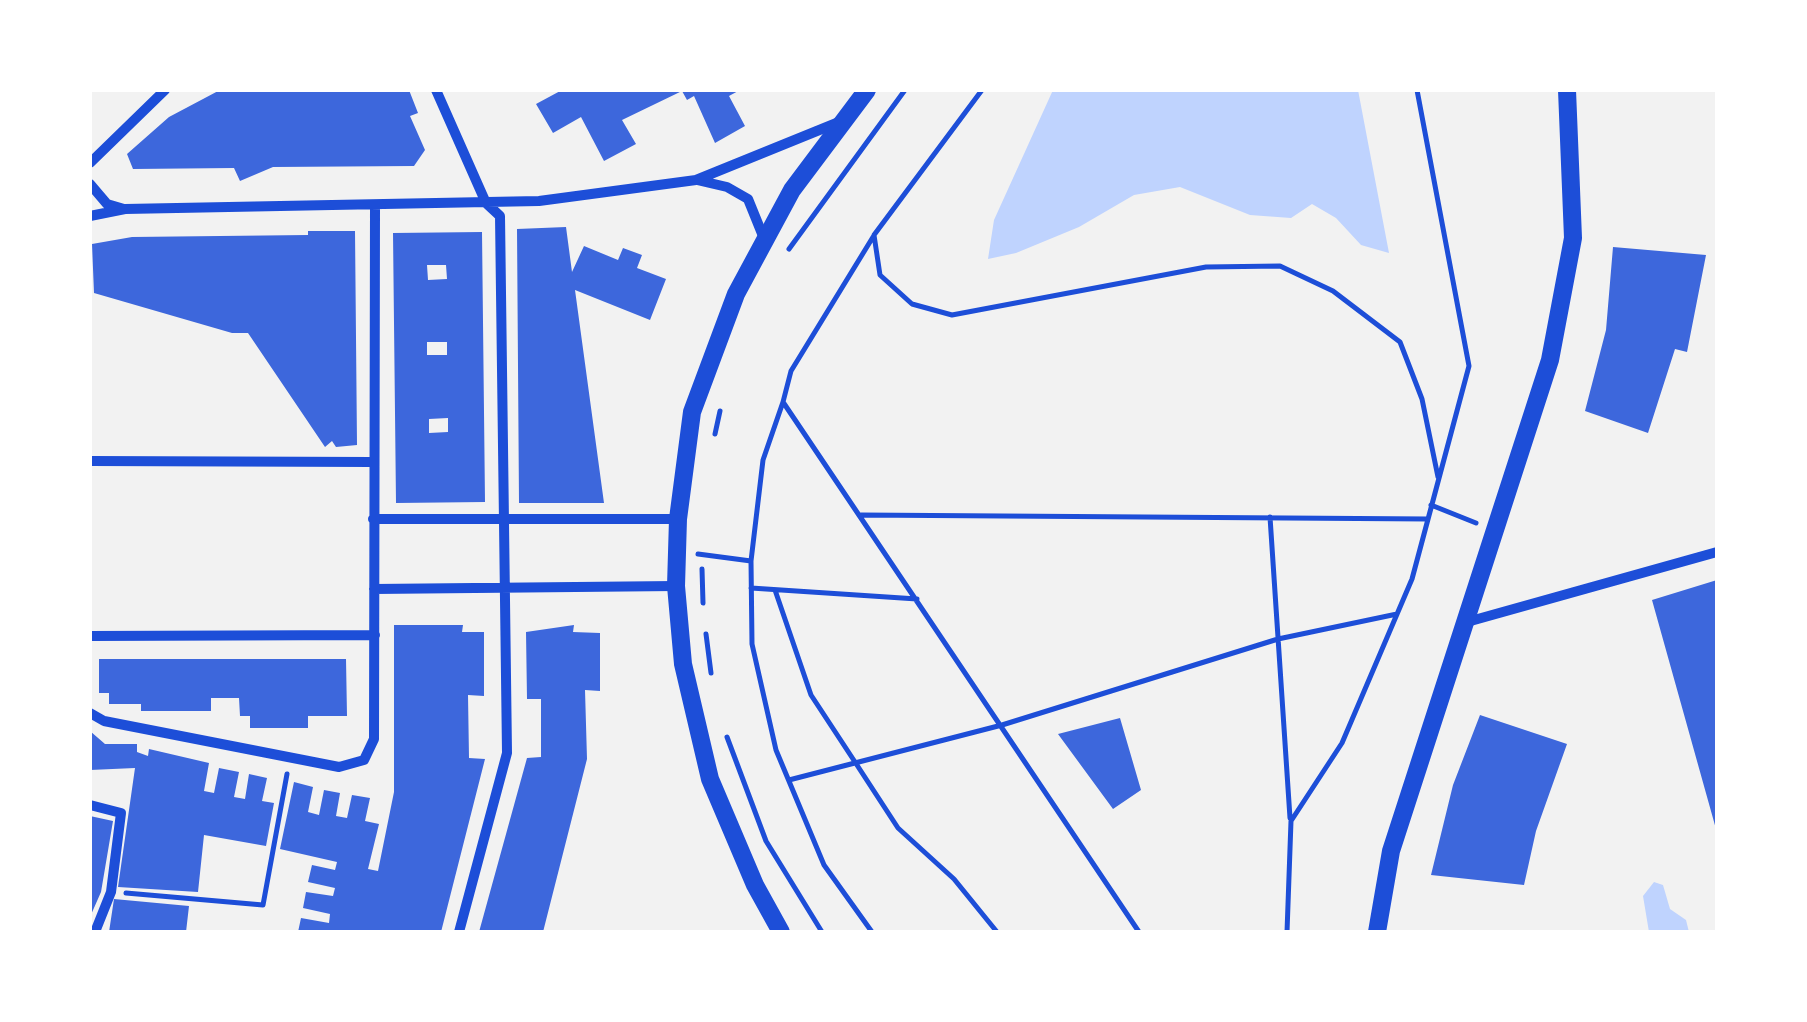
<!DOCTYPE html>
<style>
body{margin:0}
#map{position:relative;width:1807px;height:1022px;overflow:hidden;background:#f2f2f2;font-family:"Crimson Pro",serif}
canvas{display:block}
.frame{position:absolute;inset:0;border:92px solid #fff;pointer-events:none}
</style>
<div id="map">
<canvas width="1807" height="1022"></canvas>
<div class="frame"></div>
</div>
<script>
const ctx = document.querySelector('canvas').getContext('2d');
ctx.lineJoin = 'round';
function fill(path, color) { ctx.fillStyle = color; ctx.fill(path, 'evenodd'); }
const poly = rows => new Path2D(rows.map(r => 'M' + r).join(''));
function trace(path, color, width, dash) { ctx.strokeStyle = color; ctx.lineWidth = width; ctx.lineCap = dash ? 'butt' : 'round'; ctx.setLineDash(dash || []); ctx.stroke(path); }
const water = poly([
 [1053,90,1358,90,1389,253,1361,245,1336,218,1312,204,1291,218,1250,215,1180,187,1134,195,1079,227,1016,253,988,259,994,220],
 [1654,882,1663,885,1670,909,1686,920,1689,932,1649,932,1643,896]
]);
const building = poly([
 [220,90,409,90,418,113,410,116,425,150,414,166,273,167,240,181,234,168,133,169,127,154,169,117],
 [562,90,740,90,729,96,745,126,715,143,694,96,687,100,682,91,622,120,636,144,604,161,581,117,553,133,536,104],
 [566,227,572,272,584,246,618,260,623,248,642,255,637,268,666,279,650,320,575,290,604,503,519,503,517,229],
 [308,231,355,231,357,445,336,447,332,441,325,447,248,333,232,333,94,293,92,244,132,237,308,235],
 [482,232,485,502,396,503,393,233],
 [427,265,446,265,447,279,428,280],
 [427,342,447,342,447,355,427,355],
 [448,418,448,432,429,433,429,419],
 [1613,247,1706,255,1687,352,1675,349,1648,433,1585,411,1606,330],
 [1717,580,1717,829,1716,829,1652,600],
 [394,625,463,625,462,632,484,632,484,696,468,695,469,758,485,759,441,932,298,932,301,918,329,923,330,914,303,908,306,892,333,896,335,888,308,882,312,865,335,870,337,862,280,849,294,782,313,787,308,812,319,815,324,790,340,793,336,816,347,818,352,795,370,798,365,821,379,824,368,869,378,871,394,792],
 [574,625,573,632,600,633,600,691,585,690,587,759,543,932,479,932,527,758,541,757,541,699,527,699,526,632],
 [99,659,346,659,347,716,308,716,308,728,250,728,250,716,240,716,239,698,211,698,211,711,141,711,141,704,109,704,109,693,99,693],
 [1480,715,1567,744,1536,831,1524,885,1431,875,1453,785],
 [1120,718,1141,790,1113,809,1058,734],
 [90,731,105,744,137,744,137,752,148,756,149,749,209,763,204,791,214,793,219,768,239,772,234,797,245,799,249,774,267,778,262,801,274,803,266,846,204,835,198,892,118,887,135,768,90,770],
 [90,816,113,821,101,892,90,917],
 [114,899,189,906,186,932,109,932]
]);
const path = poly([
 [982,90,874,235,880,275,912,304,952,315,1206,267,1280,266,1333,291,1400,342,1422,399,1438,477],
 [789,249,905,90],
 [783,402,791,371,873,237],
 [715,434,720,411],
 [1431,505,1476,523],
 [861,515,1428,519],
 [1270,517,1290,818],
 [698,554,751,561],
 [702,569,703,603],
 [751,588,917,599],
 [775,590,811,695,855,762,898,828,954,879,997,932],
 [706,634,711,673],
 [727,737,766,841,822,932],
 [789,780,1002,725,1278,639,1397,614],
 [126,893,263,905,287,774],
 [872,932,824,865,776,750,752,644,751,561,763,460,783,402,1139,932],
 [1287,932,1291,821,1342,743,1412,579,1469,366,1417,90]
]);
const minor = poly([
 [436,90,486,203,500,216,507,753,459,932],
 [90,163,165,90],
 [697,180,727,187,748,199,763,236],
 [90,184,107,204,124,209],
 [90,216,125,209,539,201,696,180,839,122],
 [90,461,372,462],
 [373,519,678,519],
 [374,589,676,586],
 [1467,622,1717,552],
 [90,636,375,635],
 [90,713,104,721,339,767,364,760,374,739,375,206],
 [90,805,121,813,111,892,95,932]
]);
const tertiary = poly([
 [781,932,755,885,710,779,683,664,676,586,678,519,692,412,736,294,792,190,867,90],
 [1377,932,1391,851,1550,360,1573,238,1567,90]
]);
fill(water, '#bfd3fe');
fill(building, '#3d67dc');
trace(path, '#1d4ed8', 5);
trace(minor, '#1d4ed8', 10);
trace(tertiary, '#1d4ed8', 18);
</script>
